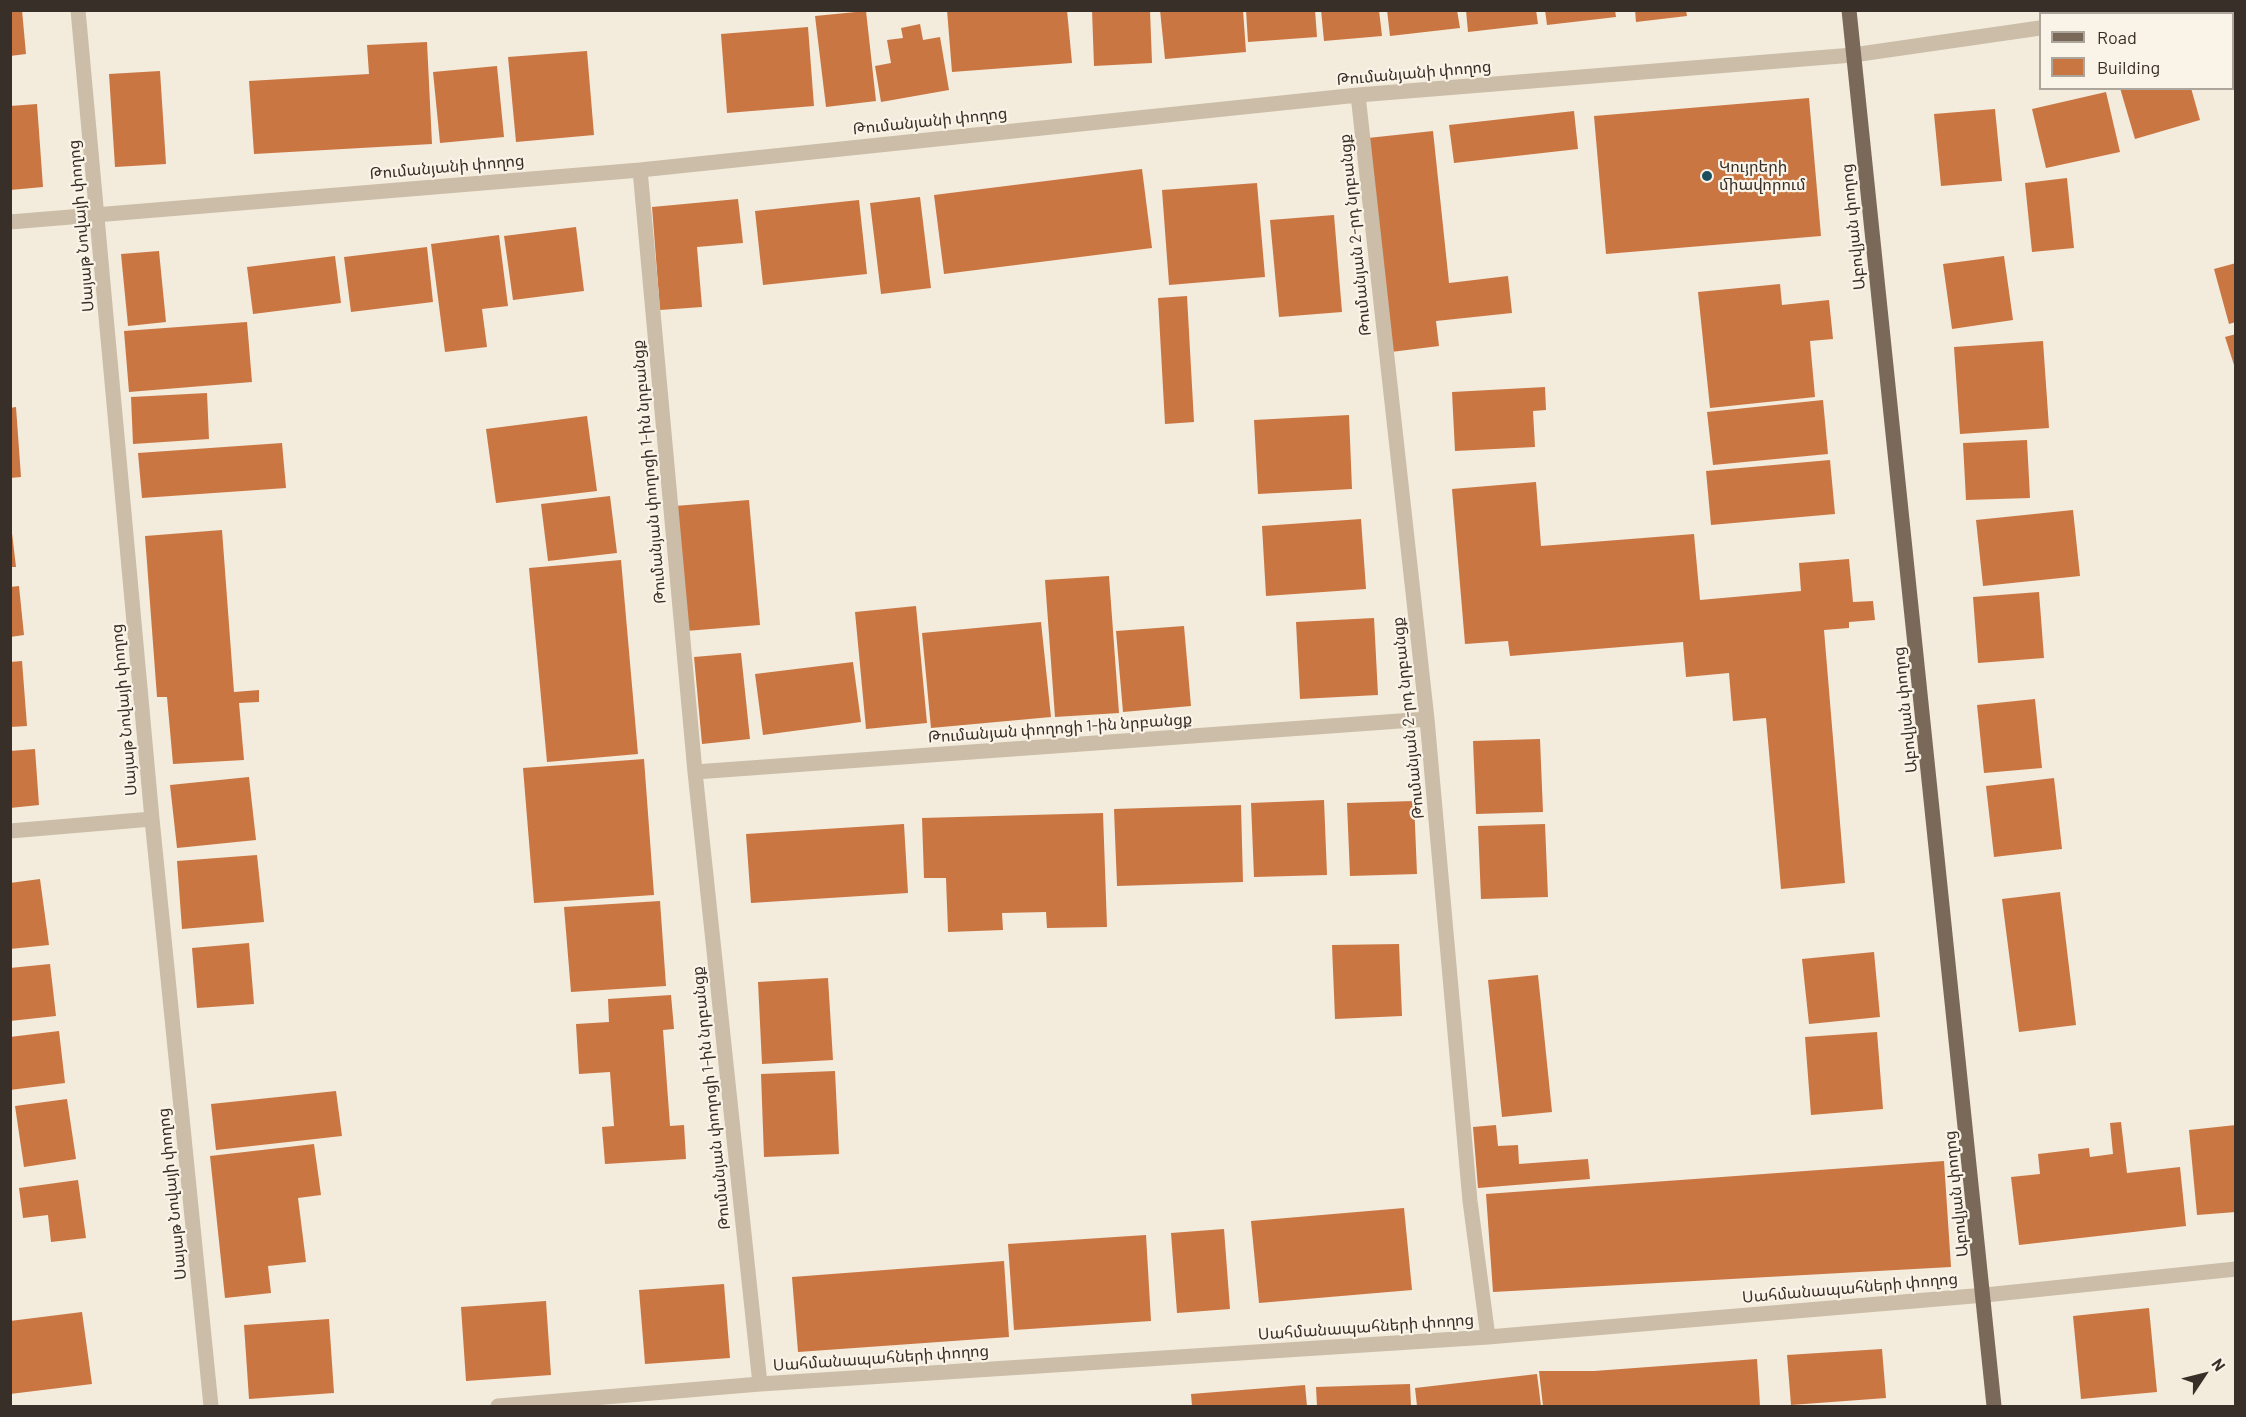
<!DOCTYPE html>
<meta charset="utf-8">
<style>
body{margin:0}
#map{position:relative;width:2246px;height:1417px;overflow:hidden;background:#f3ebdc;font-family:Barlow,sans-serif}
canvas{display:block}
.frame{position:absolute;inset:0;border:12px solid #382f28;pointer-events:none}
.legend{position:absolute;left:2039px;top:12px;width:195px;height:78px;box-sizing:border-box;background:#faf4e8;border:2px solid #aca59b;margin:0;padding:8px 10px;list-style:none;font-size:18px;color:#382f28}
.legend li{display:flex;align-items:center;gap:12px;height:30px}
.legend b{width:30px;border:2px solid #aca59b}
.north{position:absolute;left:2174px;top:1345px;width:60px;height:60px;-webkit-text-stroke:4px #faf4e8;paint-order:stroke;rotate:55deg;font-size:16px;font-weight:700;line-height:24px;text-align:center;color:#382f28}
.north::after{content:'';display:block;margin:auto;width:21px;height:27px;background:#382f28;clip-path:polygon(50% 0,100% 100%,50% 72%,0 100%)}
</style>
<div id="map">
<canvas width="2246" height="1417"></canvas>
<div class="frame"></div>
<ul class="legend">
<li><b style="height:8px;background:#7a6858"></b>Road</li>
<li><b style="height:16px;background:#ca7642"></b>Building</li>
</ul>
<div class="north">N</div>
</div>
<script>
const ctx = document.querySelector('canvas').getContext('2d');
ctx.lineJoin = 'round';
function fill(path, color) { ctx.fillStyle = color; ctx.fill(path, 'evenodd'); }
const poly = rows => new Path2D(rows.map(r => 'M' + r).join(''));
function trace(path, color, width, dash) { ctx.strokeStyle = color; ctx.lineWidth = width; ctx.lineCap = dash ? 'butt' : 'round'; ctx.setLineDash(dash || []); ctx.stroke(path); }
function write(font, color, halo, rows, align = 'center') {
  ctx.font = font + ' Barlow,"Noto Sans Armenian",sans-serif'; ctx.lineWidth = 4.5; ctx.setLineDash([]); ctx.textBaseline = 'middle'; ctx.strokeStyle = halo; ctx.fillStyle = color; for (const [text, x, y, turn = 0] of rows) {
    ctx.save(); ctx.translate(x, y); ctx.rotate((+turn || 0) * Math.PI / 180); ctx.textAlign = isNaN(turn) ? turn : align; if (halo) ctx.strokeText(text, 0, 0); ctx.fillText(text, 0, 0); ctx.restore();
  }
}
const building = poly([
 [10,10,22,10,26,54,10,56],
 [947,10,1067,10,1072,63,952,72],
 [1092,10,1150,10,1152,63,1094,66],
 [1160,10,1243,10,1246,52,1165,59],
 [1246,10,1315,10,1317,37,1248,42],
 [1321,10,1379,10,1382,36,1324,41],
 [1387,10,1457,10,1460,28,1390,36],
 [1466,10,1536,10,1538,24,1468,32],
 [1545,10,1615,10,1616,17,1547,25],
 [1635,10,1686,10,1687,16,1636,22],
 [866,11,876,101,826,107,815,16],
 [920,24,923,40,940,37,949,90,881,102,875,66,891,63,887,40,903,38,901,28],
 [808,27,814,106,727,113,721,34],
 [427,42,432,144,254,154,249,81,369,74,367,45],
 [587,51,594,135,516,142,508,57],
 [497,66,504,137,440,143,433,72],
 [160,71,166,164,115,167,109,74],
 [2120,88,2191,88,2200,120,2135,139],
 [2106,92,2120,152,2046,168,2032,109],
 [1809,98,1821,236,1606,254,1594,116],
 [37,104,43,187,10,190,10,106],
 [1995,109,2002,181,1941,186,1934,114],
 [1574,111,1578,149,1454,163,1449,125],
 [1433,131,1449,283,1508,276,1512,313,1436,321,1439,346,1391,352,1368,138],
 [1142,169,1152,248,944,274,934,195],
 [2067,178,2074,248,2032,252,2025,183],
 [1257,183,1265,277,1169,285,1162,190],
 [920,197,931,288,881,294,870,203],
 [738,199,743,243,697,247,702,307,660,310,652,207],
 [859,200,867,274,763,285,755,211],
 [1334,215,1342,312,1279,317,1270,220],
 [576,227,584,291,513,300,504,236],
 [499,235,508,306,482,309,487,347,445,352,431,244],
 [427,247,433,302,351,312,344,257],
 [159,251,166,322,128,326,121,254],
 [335,256,341,303,253,314,247,267],
 [2004,256,2013,320,1952,329,1943,264],
 [2236,263,2236,322,2229,324,2214,269],
 [1780,284,1782,305,1829,300,1833,339,1810,341,1815,397,1710,408,1698,292],
 [1187,296,1194,422,1165,424,1158,298],
 [247,322,252,382,129,392,124,331],
 [2236,334,2236,368,2235,368,2225,337],
 [2043,341,2049,428,1960,434,1954,347],
 [1545,387,1546,410,1533,411,1535,447,1455,451,1452,392],
 [207,393,209,439,133,444,131,397],
 [1823,400,1828,454,1713,465,1707,412],
 [16,407,21,477,10,478,10,408],
 [1349,415,1352,489,1258,494,1254,420],
 [587,416,597,491,496,503,486,429],
 [2027,440,2030,498,1966,500,1963,443],
 [282,443,286,488,142,498,138,453],
 [1830,460,1835,514,1711,525,1706,471],
 [1536,482,1541,546,1694,534,1700,600,1801,591,1799,563,1849,559,1853,602,1873,601,1875,620,1849,622,1849,628,1824,630,1845,883,1781,889,1766,718,1733,721,1729,673,1686,677,1683,642,1510,656,1508,641,1465,644,1452,489],
 [610,496,617,553,548,561,541,504],
 [749,500,760,625,686,631,675,506],
 [2073,510,2080,576,1983,586,1976,520],
 [10,516,16,567,10,567],
 [1361,519,1366,589,1266,596,1262,526],
 [222,530,234,692,259,690,259,702,239,703,244,760,173,764,167,697,157,697,145,536],
 [621,560,638,754,547,762,529,568],
 [1109,576,1119,713,1055,717,1045,580],
 [19,586,24,635,10,637,10,587],
 [2039,592,2044,658,1978,663,1973,597],
 [916,606,927,723,866,729,855,612],
 [1374,618,1378,695,1300,699,1296,622],
 [1041,622,1051,717,931,728,922,633],
 [1184,626,1191,706,1123,712,1116,631],
 [741,653,750,739,702,744,694,657],
 [22,661,27,726,10,727,10,662],
 [853,662,861,722,763,735,755,674],
 [2035,699,2042,768,1984,773,1977,705],
 [1540,739,1543,812,1476,814,1473,741],
 [35,749,39,805,10,808,10,751],
 [644,759,654,895,534,903,523,768],
 [249,777,256,840,177,848,170,785],
 [2054,778,2062,849,1994,857,1986,786],
 [1324,800,1327,875,1254,877,1251,803],
 [1414,801,1417,874,1350,876,1347,803],
 [1241,805,1243,882,1117,886,1114,809],
 [1103,813,1107,927,1047,928,1046,912,1002,913,1003,930,948,932,946,878,924,878,922,818],
 [904,824,908,893,751,903,746,834],
 [1545,824,1548,897,1481,899,1478,826],
 [257,855,264,922,182,929,177,861],
 [40,879,49,945,10,949,10,883],
 [2060,892,2076,1025,2019,1032,2002,899],
 [660,901,666,986,571,992,564,907],
 [249,943,254,1004,197,1008,192,948],
 [1399,944,1402,1016,1335,1019,1332,945],
 [1874,952,1880,1017,1809,1024,1802,959],
 [50,964,56,1016,10,1021,10,968],
 [1538,975,1552,1112,1502,1117,1488,980],
 [828,978,833,1060,762,1064,758,982],
 [671,995,674,1029,663,1030,670,1126,684,1125,686,1159,605,1164,602,1127,614,1126,610,1072,579,1074,576,1024,609,1022,608,999],
 [59,1031,65,1083,10,1090,10,1037],
 [1877,1032,1883,1109,1811,1115,1805,1037],
 [835,1071,839,1154,764,1157,761,1074],
 [336,1091,342,1136,216,1150,211,1104],
 [67,1099,76,1159,24,1167,15,1106],
 [2121,1122,2127,1173,2180,1167,2186,1226,2019,1245,2011,1177,2040,1174,2038,1154,2089,1148,2090,1157,2113,1154,2110,1123],
 [1496,1125,1498,1146,1518,1145,1519,1164,1588,1159,1590,1179,1478,1188,1473,1127],
 [2236,1125,2236,1212,2197,1215,2189,1130],
 [314,1144,321,1195,298,1198,306,1262,268,1266,271,1293,225,1298,210,1156],
 [1944,1161,1951,1267,1493,1292,1486,1194],
 [78,1180,86,1238,51,1242,48,1215,23,1218,19,1188],
 [1404,1208,1412,1290,1259,1303,1251,1221],
 [1224,1229,1230,1309,1177,1313,1171,1233],
 [1146,1235,1151,1321,1014,1330,1008,1244],
 [1004,1261,1009,1337,798,1352,792,1277],
 [724,1284,730,1358,645,1364,639,1290],
 [546,1301,551,1375,466,1381,461,1307],
 [2149,1308,2157,1392,2081,1399,2073,1316],
 [82,1312,92,1384,10,1394,10,1321],
 [329,1319,334,1393,249,1399,244,1325],
 [1882,1349,1886,1398,1791,1405,1787,1355],
 [1757,1359,1760,1406,1543,1406,1539,1371,1594,1371],
 [1537,1374,1541,1406,1417,1406,1415,1388],
 [1410,1384,1411,1406,1317,1406,1316,1387],
 [1305,1385,1307,1406,1192,1406,1191,1394]
]);
const minor = poly([
 [78,10,152,819,211,1406],
 [2226,10,2226,14],
 [2158,14,2182,10],
 [2232,36,2236,47],
 [1358,95,1427,719,1470,1201,1488,1337],
 [640,170,695,772,760,1384],
 [10,222,640,170,1358,95,1853,55,2040,28],
 [695,772,1427,719],
 [10,831,152,819],
 [498,1406,760,1384,1488,1337,1985,1295,2236,1269]
]);
const major = poly([
 [1849,10,1994,1406]
]);
const markers = [
 [1707,176,6,"#1c4e5b"]
];
const streetNames = [
 ["Թումանյանի փողոց",1414,73,-5],
 ["Թումանյանի փողոց",930,121,-6],
 ["Թումանյանի փողոց",447,167,-5],
 ["Սայաթ Նովայի փողոց",81,226,-95],
 ["Աբովյան փողոց",1853,227,-96],
 ["Թումանյան 2-րդ նրբանցք",1355,235,-96],
 ["Թումանյան փողոցի 1-ին նրբանցք",649,472,-95],
 ["Սայաթ Նովայի փողոց",124,710,-95],
 ["Աբովյան փողոց",1905,710,-96],
 ["Թումանյան 2-րդ նրբանցք",1408,718,-96],
 ["Թումանյան փողոցի 1-ին նրբանցք",1060,728,-4],
 ["Թումանյան փողոցի 1-ին նրբանցք",711,1098,-96],
 ["Սայաթ Նովայի փողոց",172,1194,-96],
 ["Աբովյան փողոց",1956,1194,-96],
 ["Սահմանապահների փողոց",1850,1288,-5],
 ["Սահմանապահների փողոց",1366,1327,-4],
 ["Սահմանապահների փողոց",881,1358,-4]
];
const poiNames = [
 ["Կույրերի",1719,167],
 ["միավորում",1719,185]
];
fill(building, '#ca7642');
trace(minor, '#cbbda7', 15);
trace(major, '#7a6858', 15);
for (const [x, y, r, color] of markers) { const dot = new Path2D(); dot.arc(x, y, r, 0, 2 * Math.PI); ctx.fillStyle = color; ctx.fill(dot); trace(dot, '#faf4e8', 2); }
write('16px', '#382f28', '#faf4e8', streetNames);
write('16px', '#382f28', '#faf4e8', poiNames, 'left');
</script>
